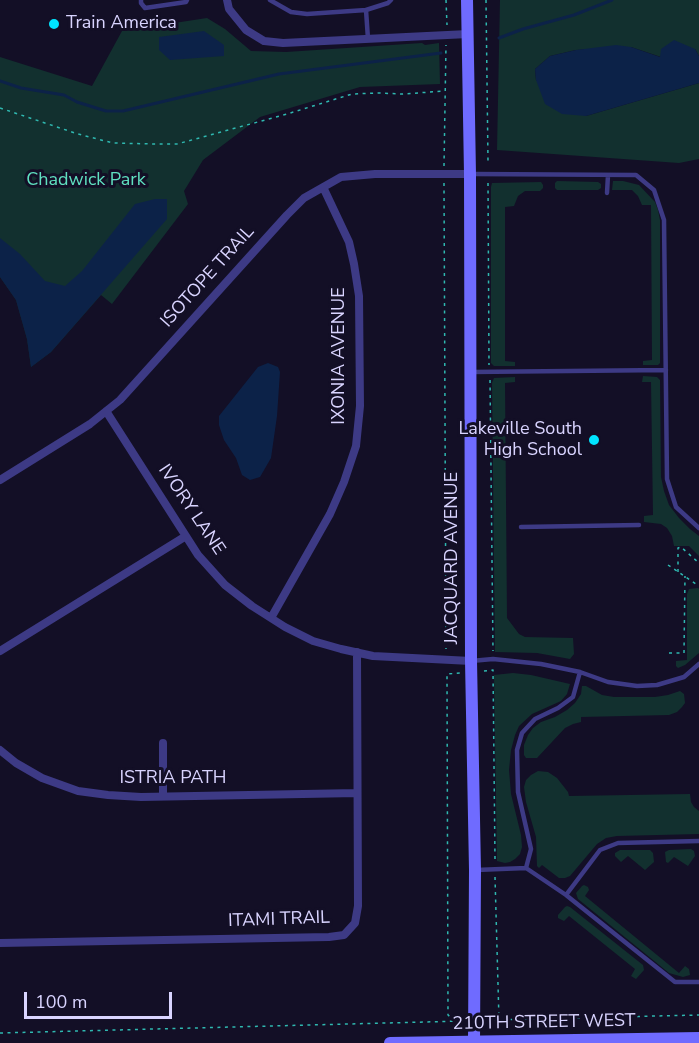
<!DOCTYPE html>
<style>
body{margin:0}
#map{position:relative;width:699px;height:1043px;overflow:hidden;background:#130f26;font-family:"Nunito Sans",sans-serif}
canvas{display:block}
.scale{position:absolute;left:24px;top:992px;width:148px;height:27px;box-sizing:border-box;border:3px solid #d9d4ff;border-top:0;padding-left:8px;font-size:18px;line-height:21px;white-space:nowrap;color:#d9d4ff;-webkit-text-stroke:4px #130f26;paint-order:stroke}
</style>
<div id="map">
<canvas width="699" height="1043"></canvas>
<div class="scale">100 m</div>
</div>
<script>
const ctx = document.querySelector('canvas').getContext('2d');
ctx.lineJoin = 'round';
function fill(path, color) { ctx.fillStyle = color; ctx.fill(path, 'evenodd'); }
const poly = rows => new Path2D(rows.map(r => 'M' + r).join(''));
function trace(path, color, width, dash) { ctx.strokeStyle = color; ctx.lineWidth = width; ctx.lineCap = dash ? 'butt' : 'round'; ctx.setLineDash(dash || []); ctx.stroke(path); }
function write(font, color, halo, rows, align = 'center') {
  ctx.font = font + ' "Nunito Sans",sans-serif'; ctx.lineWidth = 6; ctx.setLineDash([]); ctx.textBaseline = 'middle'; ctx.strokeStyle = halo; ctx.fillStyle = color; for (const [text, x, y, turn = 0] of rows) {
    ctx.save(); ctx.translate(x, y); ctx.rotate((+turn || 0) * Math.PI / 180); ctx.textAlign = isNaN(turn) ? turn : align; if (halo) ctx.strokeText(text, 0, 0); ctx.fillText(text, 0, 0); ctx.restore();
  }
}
const green = poly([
 [500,0,699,0,699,56,695,49,661,57,631,47,576,50,550,56,535,69,536,80,586,116,699,83,699,159,679,163,497,150],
 [207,18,225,29,251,51,286,52,422,43,425,45,439,43,440,84,360,87,260,117,203,160,184,191,188,204,112,304,101,295,51,352,31,367,27,339,16,300,0,277,0,57,92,86,122,31],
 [557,181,598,182,601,184,601,188,598,190,557,190,555,188,555,183],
 [613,181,623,181,639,185,655,202,658,210,660,220,660,363,658,365,643,365,643,361,652,360,651,205,642,205,638,196,632,190,612,190],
 [541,182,543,185,543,188,540,191,525,191,518,196,514,206,505,207,505,361,515,362,515,366,494,366,491,363,491,187,492,183],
 [643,376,657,377,660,380,661,477,664,491,669,505,679,518,690,529,699,536,699,556,689,546,674,546,672,536,667,528,661,524,644,522,644,516,653,515,651,382,642,382],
 [515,377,515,382,505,383,507,618,519,634,525,637,573,638,574,654,570,659,537,653,495,652,492,383,494,378],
 [698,588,699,589,699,653,685,665,678,668,676,666,676,661,687,660,687,594,689,589],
 [513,673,531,675,570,684,567,694,561,701,532,714,519,726,515,735,511,750,509,770,511,794,521,835,522,847,520,854,515,859,510,862,505,863,497,861,494,675],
 [582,686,586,686,602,695,614,697,655,697,668,695,680,691,684,694,685,703,682,707,677,712,669,715,581,717,581,722,573,724,565,728,537,758,526,758,524,755,524,745,528,735,533,728,541,722,555,717,567,710,575,703,581,694],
 [538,771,548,772,557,778,568,792,569,796,690,794,691,802,694,807,699,811,699,834,617,836,606,838,597,844,570,876,565,878,559,878,542,865,539,868,537,866,536,837,526,802,524,787,526,780,531,775],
 [691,849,694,851,695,856,688,866,674,857,668,863,666,862,665,852,669,850],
 [620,850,650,850,653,853,654,862,645,870,628,856,621,862,615,856,615,853],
 [584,885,588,887,589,890,585,896,679,973,685,966,689,969,690,975,683,977,669,973,578,899,576,893,582,886],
 [567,906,570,907,643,965,644,970,636,979,631,976,635,969,569,916,564,921,558,918,558,915,565,907]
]);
const water = poly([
 [204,31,224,45,224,56,170,60,159,50,159,37],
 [674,40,695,49,699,56,699,83,586,116,562,114,545,104,536,80,535,69,550,56,576,50,616,45,631,47,660,57,661,49],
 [155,199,167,199,167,219,51,352,31,367,27,339,16,300,0,277,0,238,20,254,45,281,65,286,82,271,135,204],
 [268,363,278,367,280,372,277,416,271,458,260,477,250,480,242,475,236,458,224,440,219,425,219,416,258,367]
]);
const stream = poly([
 [499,38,523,29,574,15,612,0],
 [0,81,21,88,64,95,77,102,106,111,123,111,279,74,441,53]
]);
const path = poly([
 [446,0,447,25],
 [486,0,488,161],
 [0,108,78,134,113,143,155,144,177,144,287,114,352,94,379,93,403,94,445,91],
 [444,166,446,45],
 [444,183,446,649],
 [488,183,489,365],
 [490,380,493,651],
 [668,565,699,586],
 [678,572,678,548,681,547,699,563],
 [669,653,684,653,685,576],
 [484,671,493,670,495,860],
 [495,877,499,1020],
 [487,1020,699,1015],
 [455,1021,448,1015,447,674,461,673],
 [0,1033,464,1021]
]);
const lane = poly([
 [141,0,141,3,145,8,186,2,187,0],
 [270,0,291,12,307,14,366,10],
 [368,39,366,10,388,3,391,0],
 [473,174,636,175,654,190,664,220,667,479,676,507,699,528],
 [607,193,608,175],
 [471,372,666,370],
 [521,527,639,525],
 [471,661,493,659,541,664,580,672,608,682,637,686,657,685,684,677,699,664],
 [526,868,531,849,518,792,517,750,522,733,535,719,558,708,573,697,580,672],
 [476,870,526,868,566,895,675,982,699,982],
 [566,895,600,850,618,843,699,841]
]);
const street = poly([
 [227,0,229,9,246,30,264,41,283,43,468,34],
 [106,411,198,555,225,585,252,606,285,627,313,641,341,649,373,656,471,661],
 [0,480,90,424,120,400,287,215,304,198,341,177,375,174,470,174],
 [271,618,330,514,344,482,356,446,360,406,359,296,354,264,349,242,323,187],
 [0,651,186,536],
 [0,750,16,763,42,778,78,791,108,795,141,797,357,793],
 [163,796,163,743],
 [0,943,329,937,344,935,355,923,358,906,357,652]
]);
const secondary = poly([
 [467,0,470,174,471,661,475,870,474,1043],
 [390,1043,699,1038]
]);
const markers = [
 [54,24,6,"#00e5ff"],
 [594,440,6,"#00e5ff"]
];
const poiNames = [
 ["Train America",66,24],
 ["Lakeville South",582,430,"right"],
 ["High School",582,451,"right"]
];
const parkNames = [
 ["Chadwick Park",86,181]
];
const streetNames = [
 ["ISOTOPE TRAIL",208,277,-48],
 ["IXONIA AVENUE",340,356,-90],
 ["IVORY LANE",191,510,56],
 ["JACQUARD AVENUE",453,558,-90],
 ["ISTRIA PATH",173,779],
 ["ITAMI TRAIL",279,920,-2],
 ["210TH STREET WEST",544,1023,-1]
];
fill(green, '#12302f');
fill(water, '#0c2248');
trace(stream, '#0c2248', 3);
trace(path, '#2fb8b0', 1.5, [3, 4.5]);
trace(lane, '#3d3a85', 4.5);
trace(street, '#3d3a85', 8);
trace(secondary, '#6f6bff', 12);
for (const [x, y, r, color] of markers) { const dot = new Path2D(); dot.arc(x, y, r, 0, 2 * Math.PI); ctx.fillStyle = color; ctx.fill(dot); trace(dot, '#130f26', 2); }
write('18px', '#d9d4ff', '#130f26', poiNames, 'left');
write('18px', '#5fe0c0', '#130f26', parkNames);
write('18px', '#d9d4ff', '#130f26', streetNames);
</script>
